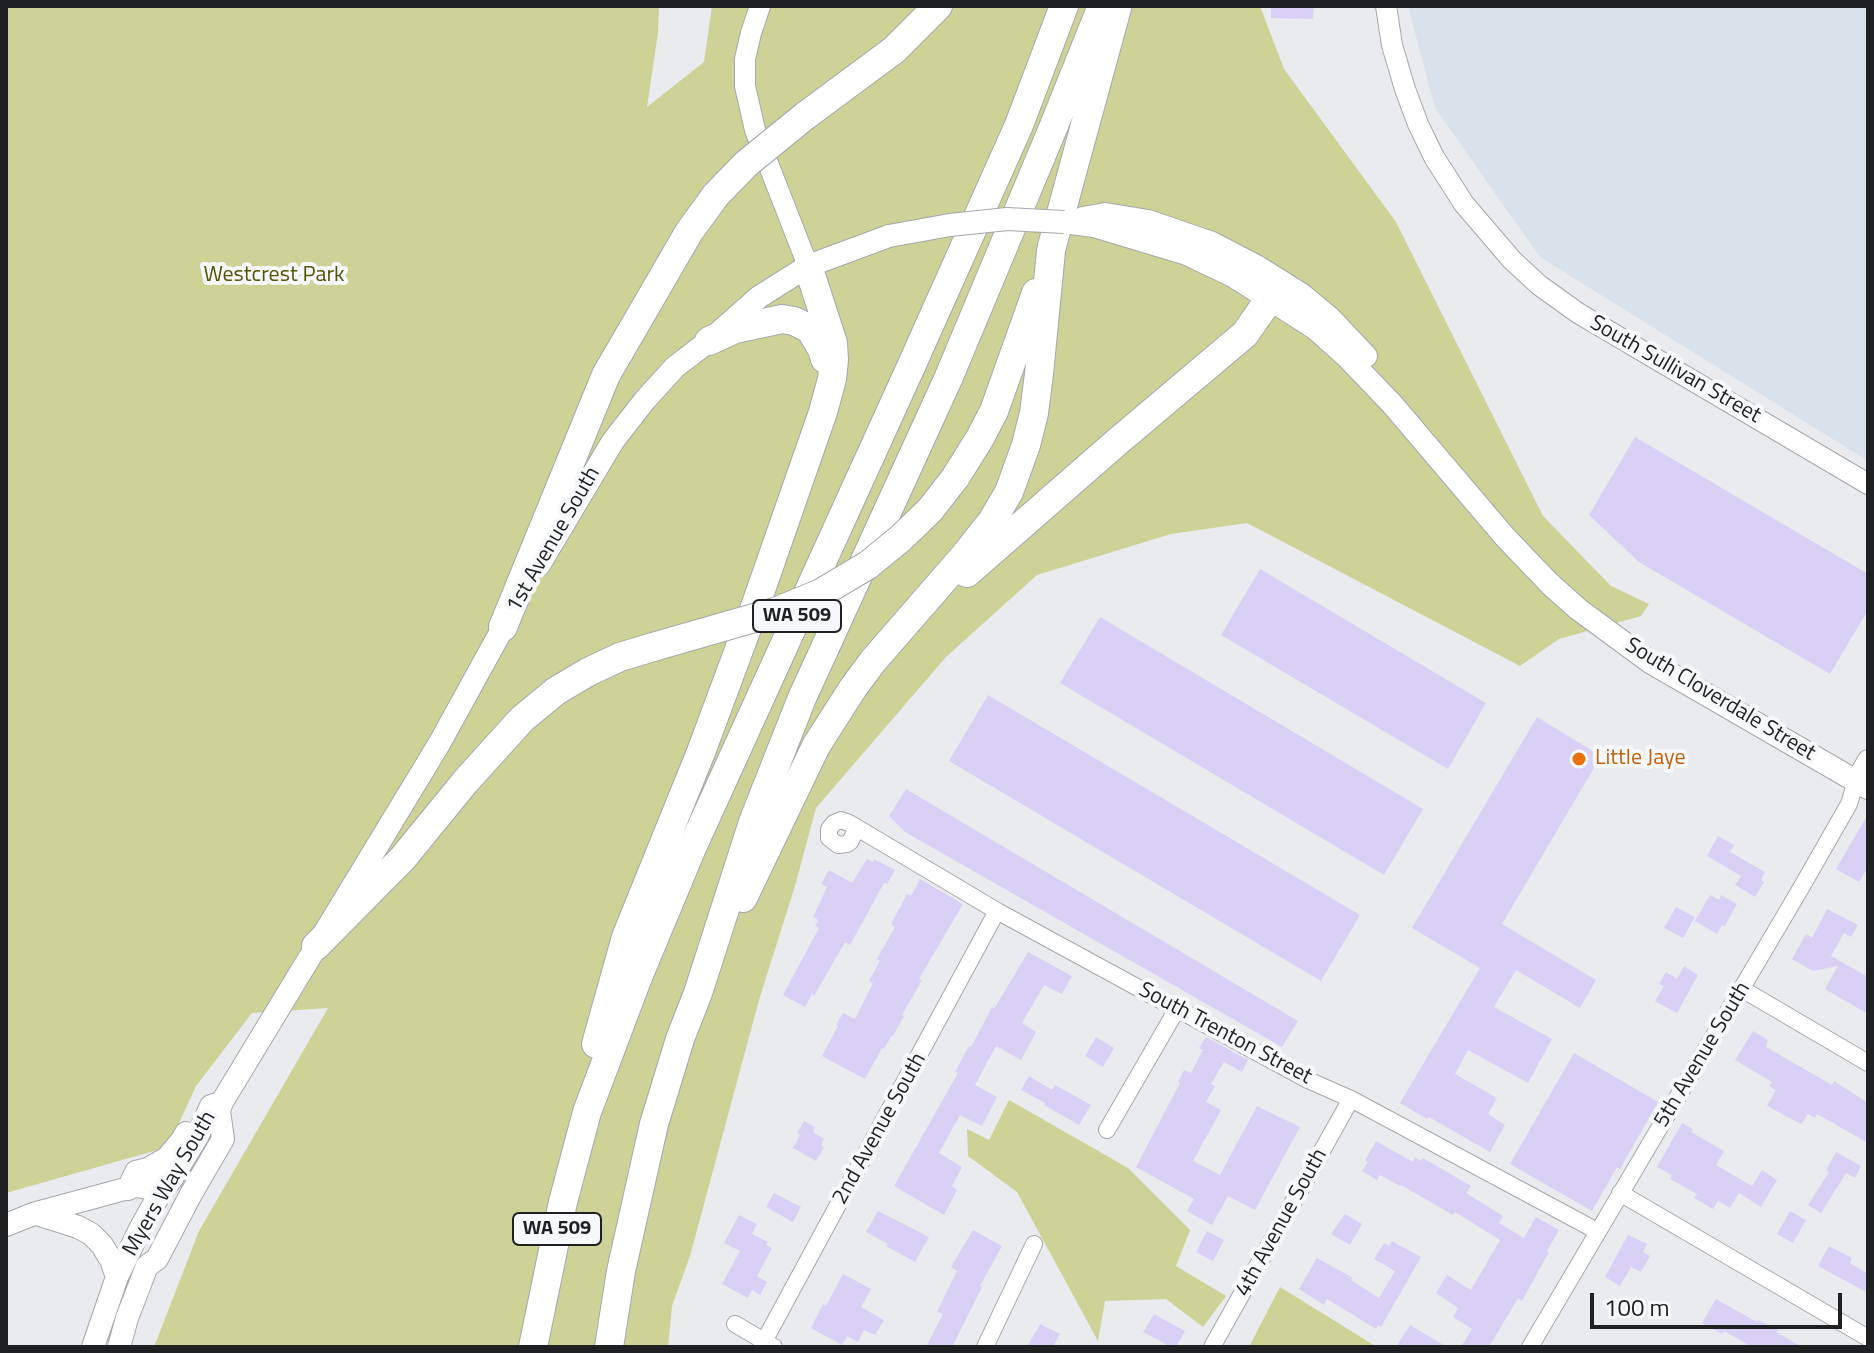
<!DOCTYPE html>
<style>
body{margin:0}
#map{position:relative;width:1874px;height:1353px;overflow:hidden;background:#e9ebee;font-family:"Titillium Web",sans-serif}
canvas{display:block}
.frame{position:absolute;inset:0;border:8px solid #1f2021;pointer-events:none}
.scale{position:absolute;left:1590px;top:1293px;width:252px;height:36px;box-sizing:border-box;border:4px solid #1f2021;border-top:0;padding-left:10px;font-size:24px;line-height:28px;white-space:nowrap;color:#1f2021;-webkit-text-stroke:6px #f6f8fc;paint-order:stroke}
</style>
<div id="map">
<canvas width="1874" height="1353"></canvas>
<div class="frame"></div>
<div class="scale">100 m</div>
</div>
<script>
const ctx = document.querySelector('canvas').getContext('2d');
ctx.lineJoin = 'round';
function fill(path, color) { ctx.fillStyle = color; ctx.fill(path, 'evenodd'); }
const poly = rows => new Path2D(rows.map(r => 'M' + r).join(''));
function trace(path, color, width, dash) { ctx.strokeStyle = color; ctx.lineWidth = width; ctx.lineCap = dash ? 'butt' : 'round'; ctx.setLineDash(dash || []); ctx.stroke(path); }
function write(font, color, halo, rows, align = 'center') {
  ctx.font = font + ' "Titillium Web",sans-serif'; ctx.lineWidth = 8; ctx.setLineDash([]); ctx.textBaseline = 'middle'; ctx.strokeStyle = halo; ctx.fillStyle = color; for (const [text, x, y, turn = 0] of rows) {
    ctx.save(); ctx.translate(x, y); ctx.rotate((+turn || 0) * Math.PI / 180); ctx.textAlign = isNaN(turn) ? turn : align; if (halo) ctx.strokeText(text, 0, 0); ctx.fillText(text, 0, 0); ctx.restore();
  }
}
const built = poly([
 [1408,6,1868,6,1868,461,1540,257,1435,108]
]);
const green = poly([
 [6,6,659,6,658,33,647,107,704,62,712,6,1260,6,1284,69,1396,222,1543,516,1611,586,1649,604,1641,616,1559,639,1520,666,1247,523,1171,534,1037,575,946,657,816,808,795,886,759,1000,690,1256,672,1306,668,1347,154,1347,199,1231,328,1008,252,1013,196,1086,168,1147,6,1193],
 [1009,1100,1128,1168,1190,1230,1176,1266,1226,1296,1203,1327,1166,1299,1105,1301,1098,1341,1017,1192,968,1156,967,1129,989,1140],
 [1280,1287,1377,1347,1249,1347]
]);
const building = poly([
 [1271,6,1314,6,1313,19,1271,18],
 [1635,437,1868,574,1868,610,1830,674,1639,562,1589,515],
 [1260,569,1486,703,1448,769,1221,635],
 [1100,617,1423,809,1384,875,1060,683],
 [988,695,1360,915,1321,981,949,761],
 [1537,717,1601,756,1502,924,1596,980,1580,1008,1516,970,1494,1007,1552,1039,1528,1083,1468,1050,1455,1074,1497,1098,1488,1114,1505,1125,1490,1152,1429,1117,1427,1119,1400,1103,1480,968,1412,928],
 [906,789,1298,1021,1282,1047,905,832,889,816],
 [1868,814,1868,867,1859,882,1836,869],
 [1718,836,1734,845,1730,852,1765,872,1761,880,1764,882,1755,897,1735,885,1741,876,1707,856],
 [867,859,873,862,874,859,895,870,887,884,884,883,850,945,845,942,814,996,812,994,805,1007,783,995,819,928,815,926,818,920,813,917,827,887,821,884,829,870,852,883],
 [920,879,963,904,919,979,922,980,902,1015,904,1016,893,1036,892,1035,884,1049,882,1048,865,1079,822,1056,838,1026,836,1025,843,1013,855,1019,873,983,869,981,880,961,877,959,895,927,891,924,907,894,911,896],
 [1710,895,1719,900,1721,895,1737,904,1725,926,1722,925,1717,934,1695,921],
 [1676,907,1695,917,1683,938,1664,928],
 [1827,909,1858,925,1851,937,1844,933,1831,956,1868,977,1868,1014,1825,989,1838,966,1813,971,1792,959,1806,934,1812,938],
 [1028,952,1072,976,1062,994,1044,985,1022,1023,1036,1032,1021,1060,996,1046,975,1085,997,1097,982,1126,960,1115,939,1153,962,1167,952,1186,957,1190,944,1215,894,1186,958,1073,955,1072,969,1046,971,1047,992,1007,994,1009],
 [1684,966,1698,975,1677,1013,1655,1001,1664,986,1659,984,1666,972,1677,979],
 [1753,1031,1768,1040,1766,1047,1832,1085,1834,1081,1868,1103,1868,1143,1817,1114,1815,1118,1808,1114,1801,1124,1767,1106,1776,1090,1769,1086,1772,1082,1735,1060],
 [1096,1037,1114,1048,1103,1067,1085,1056],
 [1206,1037,1248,1060,1242,1072,1224,1062,1211,1084,1215,1086,1206,1102,1221,1110,1193,1161,1220,1175,1257,1106,1300,1127,1255,1210,1228,1196,1212,1225,1187,1211,1194,1199,1136,1167,1180,1083,1178,1082,1184,1070,1191,1073,1203,1050,1199,1048],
 [1574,1053,1658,1102,1620,1169,1617,1167,1592,1211,1510,1164],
 [1029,1076,1052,1090,1055,1085,1091,1105,1079,1125,1044,1105,1045,1103,1021,1090],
 [804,1121,815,1127,813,1132,824,1139,821,1145,824,1147,816,1161,793,1148,800,1135,797,1133],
 [1682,1123,1693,1129,1691,1132,1724,1151,1716,1165,1752,1186,1762,1170,1777,1180,1761,1207,1739,1193,1730,1208,1718,1201,1713,1209,1694,1198,1697,1194,1670,1179,1672,1175,1657,1167],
 [1376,1141,1413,1162,1415,1157,1421,1161,1423,1158,1471,1186,1466,1193,1503,1216,1499,1223,1524,1238,1536,1217,1559,1230,1547,1251,1549,1252,1522,1301,1518,1298,1489,1347,1461,1347,1472,1329,1453,1317,1458,1308,1436,1293,1447,1275,1471,1290,1500,1240,1455,1212,1453,1215,1401,1185,1400,1186,1380,1175,1377,1180,1362,1171,1368,1162,1365,1160],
 [1836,1152,1861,1166,1855,1178,1846,1173,1821,1213,1808,1205,1829,1172,1826,1170],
 [774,1193,801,1207,793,1222,766,1207],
 [878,1211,929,1237,915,1262,886,1246,888,1244,866,1232],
 [1790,1211,1806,1220,1793,1243,1777,1234],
 [1345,1214,1362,1224,1350,1245,1331,1234],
 [739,1215,757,1224,752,1234,768,1242,766,1245,772,1248,757,1276,767,1282,760,1295,752,1290,748,1298,722,1284,740,1251,724,1243],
 [973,1230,1002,1246,980,1286,982,1287,952,1347,926,1347,943,1314,937,1312,957,1271,951,1267],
 [1207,1231,1224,1240,1213,1261,1196,1252],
 [1628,1235,1647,1244,1643,1252,1650,1256,1641,1272,1631,1267,1620,1286,1605,1277],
 [1392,1241,1421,1257,1381,1327,1378,1325,1376,1329,1327,1299,1324,1305,1299,1289,1317,1258,1353,1278,1351,1280,1379,1298,1395,1271,1374,1259,1384,1243,1389,1246],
 [1829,1246,1852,1258,1850,1263,1868,1274,1868,1293,1818,1266],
 [843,1274,871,1289,861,1307,884,1320,875,1335,864,1330,858,1342,847,1336,842,1345,811,1328,823,1304,826,1306],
 [1716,1299,1757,1322,1758,1320,1778,1330,1776,1332,1802,1347,1752,1347,1724,1331,1722,1334,1702,1323],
 [1154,1314,1185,1331,1176,1347,1171,1347,1143,1332],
 [1040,1324,1060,1334,1053,1347,1027,1347],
 [1410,1325,1447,1347,1396,1347]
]);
const minor = poly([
 [857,828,850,842,847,844,838,845,829,838,829,829,834,823,841,820,849,823,997,911,1177,1009,1308,1080,1351,1099,1597,1231],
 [1742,989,1868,1063],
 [1107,1130,1177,1009],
 [1620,1193,1868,1338],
 [735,1324,774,1347],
 [761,1347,997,911],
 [985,1347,1034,1244],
 [1212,1347,1351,1099],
 [1530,1347,1801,888,1849,804,1856,781]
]);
const tertiary = poly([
 [760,6,751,33,745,59,745,86,755,130,808,266],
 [1386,6,1392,45,1405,89,1418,124,1434,157,1464,204,1512,260,1539,285,1578,313,1868,484],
 [1856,781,1868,760]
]);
const secondary = poly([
 [1083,218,1105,214,1148,221,1212,243,1258,267,1301,294,1330,318,1366,356],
 [1064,222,1094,226,1187,254,1233,276,1316,329,1346,356,1392,404,1505,537,1550,584,1578,609,1650,662,1868,788],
 [539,565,613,441,645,400,675,367,709,341,759,297,808,266,889,236],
 [128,1189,136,1172,148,1169,167,1158,182,1140,186,1133],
 [37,1214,78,1227,91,1234,102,1245,111,1260,117,1277],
 [6,1225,36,1213,136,1186,148,1188,172,1179],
 [93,1347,117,1277,140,1229,158,1197,172,1178,197,1137,211,1106,222,1102],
 [119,1347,127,1318,147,1266,157,1259,191,1194,223,1139,219,1111,222,1102,439,744,510,615]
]);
const motorway = poly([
 [805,116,894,50,938,6],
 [1052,246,1117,8],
 [709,341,735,329,782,319,794,321,810,329,822,349,825,359],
 [955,478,980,438,994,411,1036,293],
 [967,573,1117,442,1245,334,1270,298],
 [503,627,606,375,689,232,716,195],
 [743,898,816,746,853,688,873,661,966,554,992,521,1009,492,1026,445,1034,413,1039,374,1051,251],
 [316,946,403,858,465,782,522,719,556,691,588,672,620,657,653,647],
 [596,1044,626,937,701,752,756,604,823,412,832,379,834,360,833,343,808,266],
 [533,1347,563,1202,587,1112,638,977,691,850,909,371,1019,125,1064,6],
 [609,1347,621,1271,654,1124,680,1039,698,993,753,822,802,698,948,379,1053,128,1102,6]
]);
const secondaryBridge = poly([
 [889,236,950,225,1007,219,1064,222]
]);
const motorwayBridge = poly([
 [716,195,746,164,805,116],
 [653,647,775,612,821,593,868,565,901,538,930,510,955,478]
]);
const markers = [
 [1579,759,8,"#e8710a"]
];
const shields = [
 [797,616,88],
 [557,1229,88]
];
const shieldNames = [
 ["WA 509",797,616],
 ["WA 509",557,1229]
];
const parkNames = [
 ["Westcrest Park",274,276]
];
const streetNames = [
 ["South Sullivan Street",1675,370,30],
 ["1st Avenue South",554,540,-60],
 ["South Cloverdale Street",1720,700,31],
 ["South Trenton Street",1225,1034,28],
 ["5th Avenue South",1703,1055,-59],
 ["2nd Avenue South",880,1129,-61],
 ["Myers Way South",170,1184,-60],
 ["4th Avenue South",1282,1223,-61]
];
const foodNames = [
 ["Little Jaye",1595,759]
];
fill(built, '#d9e1ea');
fill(green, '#ced297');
fill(building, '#d9d0f5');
trace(minor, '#a5a8ab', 18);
trace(tertiary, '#a5a8ab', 22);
trace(secondary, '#a5a8ab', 24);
trace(motorway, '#a5a8ab', 30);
trace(minor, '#fff', 16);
trace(tertiary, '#fff', 20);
trace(secondary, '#fff', 22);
trace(motorway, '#fff', 28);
trace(secondaryBridge, '#a5a8ab', 24, []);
trace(motorwayBridge, '#a5a8ab', 30, []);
trace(secondaryBridge, '#fff', 22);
trace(motorwayBridge, '#fff', 28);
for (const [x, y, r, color] of markers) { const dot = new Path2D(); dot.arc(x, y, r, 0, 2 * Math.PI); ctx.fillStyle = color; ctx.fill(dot); trace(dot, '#f6f8fc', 3); }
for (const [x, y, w] of shields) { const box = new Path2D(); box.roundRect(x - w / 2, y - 16, w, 32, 6); ctx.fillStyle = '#f6f8fc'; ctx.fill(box); trace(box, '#1f2021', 2); }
write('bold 20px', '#1f2021', null, shieldNames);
write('22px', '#535500', '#f6f8fc', parkNames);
write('22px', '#1f2021', '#f6f8fc', streetNames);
write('22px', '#c56008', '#f6f8fc', foodNames, 'left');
</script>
